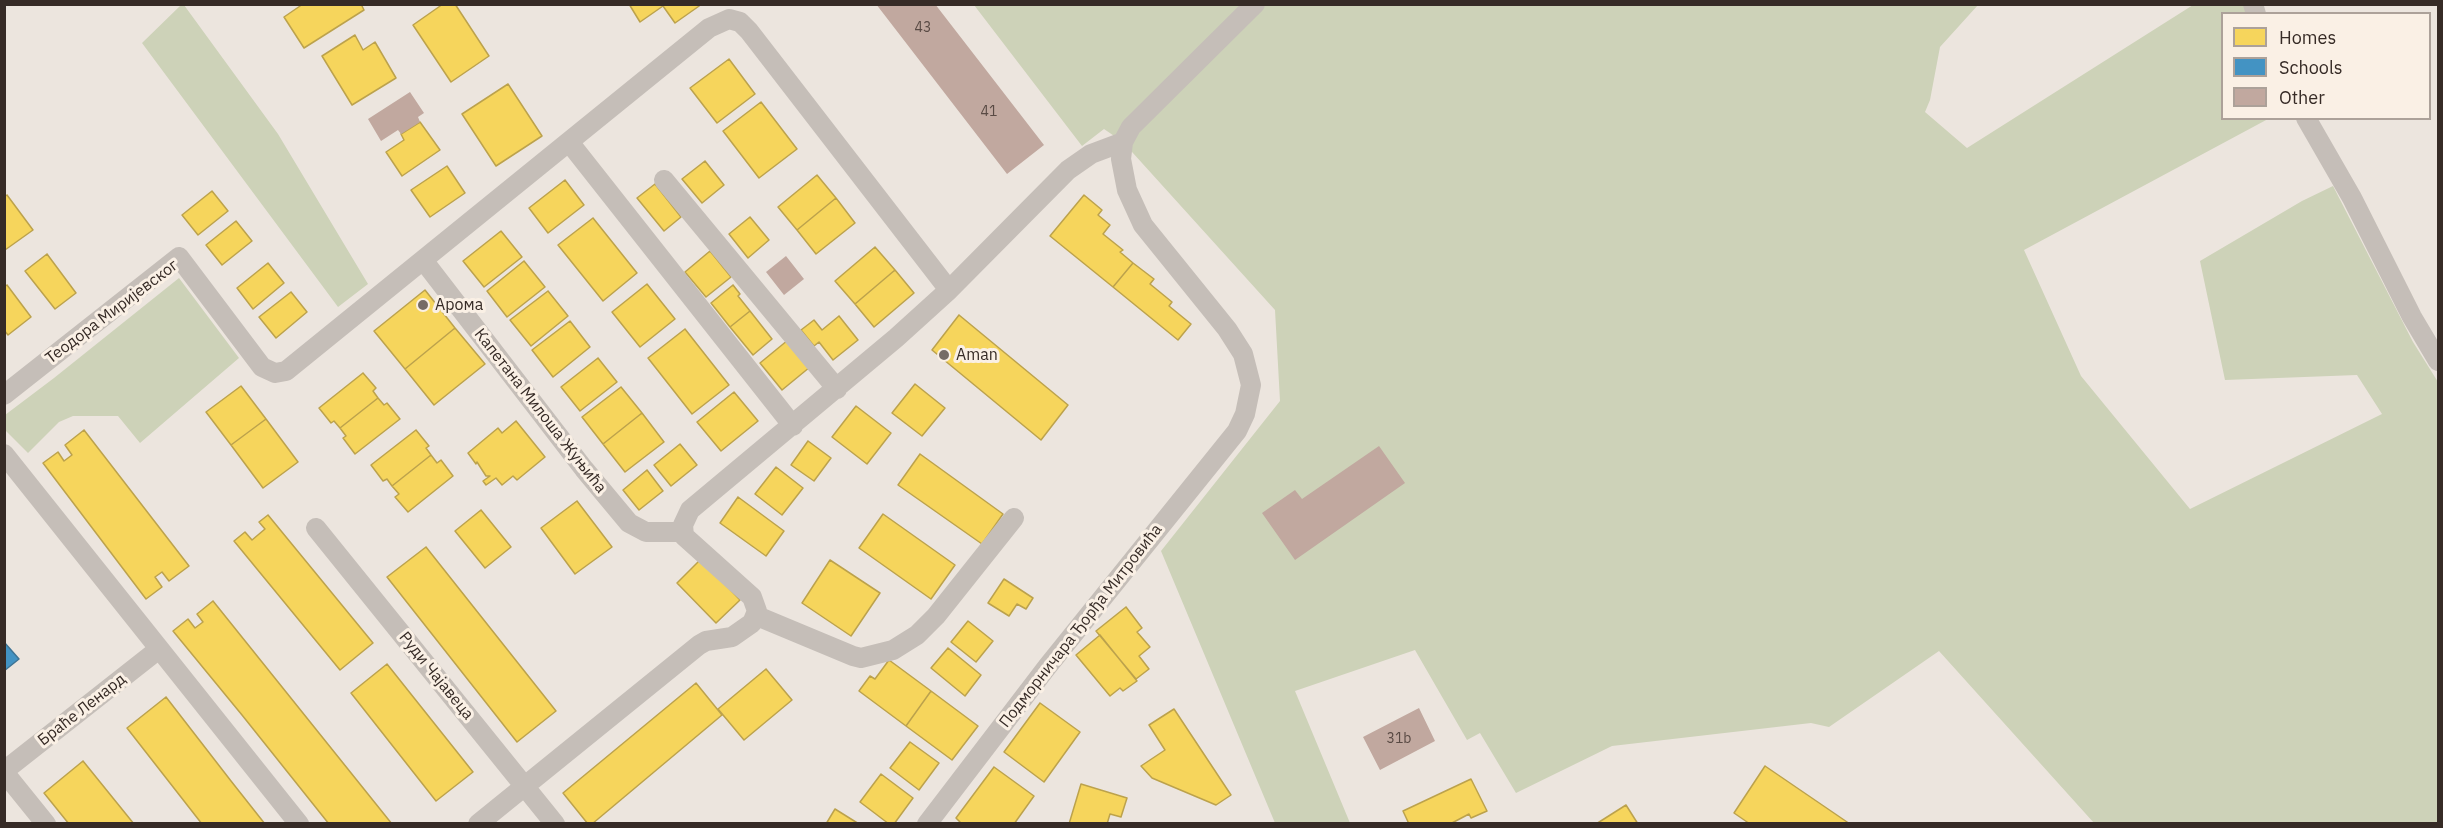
<!DOCTYPE html>
<meta charset="utf-8">
<style>
body{margin:0}
#map{position:relative;width:2443px;height:828px;overflow:hidden;background:#ece5de;font-family:"IBM Plex Sans",sans-serif}
canvas{display:block}
.frame{position:absolute;inset:0;border:6px solid #362b26;pointer-events:none}
.legend{position:absolute;left:2221px;top:12px;width:210px;height:108px;box-sizing:border-box;background:#faf0e5;border:2px solid #aca199;margin:0;padding:8px 10px;list-style:none;font-size:18px;color:#362b26}
.legend li{display:flex;align-items:center;gap:12px;height:30px}
.legend b{width:30px;border:2px solid #aca199}
</style>
<div id="map">
<canvas width="2443" height="828"></canvas>
<div class="frame"></div>
<ul class="legend">
<li><b style="height:16px;background:#f6d55c"></b>Homes</li>
<li><b style="height:16px;background:#4393c3"></b>Schools</li>
<li><b style="height:16px;background:#c1a89f"></b>Other</li>
</ul>
</div>
<script>
const ctx = document.querySelector('canvas').getContext('2d');
ctx.lineJoin = 'round';
function fill(path, color) { ctx.fillStyle = color; ctx.fill(path, 'evenodd'); }
const poly = rows => new Path2D(rows.map(r => 'M' + r).join(''));
function trace(path, color, width, dash) { ctx.strokeStyle = color; ctx.lineWidth = width; ctx.lineCap = dash ? 'butt' : 'round'; ctx.setLineDash(dash || []); ctx.stroke(path); }
function write(font, color, halo, rows, align = 'center') {
  ctx.font = font + ' "IBM Plex Sans",sans-serif'; ctx.lineWidth = 6; ctx.setLineDash([]); ctx.textBaseline = 'middle'; ctx.strokeStyle = halo; ctx.fillStyle = color; for (const [text, x, y, turn = 0] of rows) {
    ctx.save(); ctx.translate(x, y); ctx.rotate((+turn || 0) * Math.PI / 180); ctx.textAlign = isNaN(turn) ? turn : align; if (halo) ctx.strokeText(text, 0, 0); ctx.fillText(text, 0, 0); ctx.restore();
  }
}
const green = poly([
 [181,5,184,5,278,134,368,284,338,307,142,43],
 [974,5,1978,5,1940,47,1930,100,1925,112,1967,148,2193,5,2245,5,2248,13,2222,14,2222,118,2268,119,2024,250,2081,376,2190,509,2382,414,2357,375,2225,380,2200,261,2302,201,2333,186,2413,342,2438,382,2438,823,2094,823,1939,651,1829,727,1811,723,1612,746,1516,793,1480,733,1467,740,1415,650,1295,691,1350,823,1275,823,1161,551,1280,401,1275,310,1123,142,1104,129,1082,146],
 [179,278,239,358,140,443,118,416,73,416,59,422,28,453,5,430,5,415,54,378]
]);
const homes = poly([
 [303,4,361,4,364,10,304,48,284,17,303,4],
 [443,4,455,4,489,56,451,82,413,25,443,4],
 [629,4,702,4,675,23,663,6,640,22,629,4],
 [355,35,363,50,375,42,396,78,352,105,322,56,355,35],
 [729,59,755,94,717,123,690,88,729,59],
 [508,84,542,136,496,166,462,114,508,84],
 [761,102,797,149,759,178,723,131,761,102],
 [420,122,440,150,402,176,386,152,404,140,401,134,420,122],
 [705,161,724,185,702,203,682,179,705,161],
 [447,166,465,193,430,217,411,190,447,166],
 [817,175,836,198,797,230,778,207,817,175],
 [565,180,584,205,548,233,529,208,565,180],
 [655,184,681,217,664,231,637,198,655,184],
 [212,191,228,211,198,235,182,215,212,191],
 [7,195,33,230,5,250,4,197,7,195],
 [1084,195,1102,210,1098,215,1110,225,1103,234,1123,250,1120,252,1133,263,1113,287,1050,236,1084,195],
 [836,198,855,223,816,254,797,230,836,198],
 [750,217,769,240,748,258,729,234,750,217],
 [593,218,637,273,603,301,558,245,593,218],
 [236,221,252,241,222,265,206,245,236,221],
 [501,231,522,257,484,287,463,261,501,231],
 [875,247,895,270,855,304,835,281,875,247],
 [710,251,731,277,706,297,685,272,710,251],
 [47,254,76,293,55,309,25,271,47,254],
 [524,261,545,287,507,317,487,291,524,261],
 [268,263,284,283,253,309,237,288,268,263],
 [1133,263,1154,279,1150,284,1172,302,1169,306,1191,324,1178,340,1113,287,1133,263],
 [895,270,914,293,874,327,855,304,895,270],
 [647,284,675,319,640,347,612,312,647,284],
 [7,285,31,317,8,335,4,330,4,287,7,285],
 [733,285,740,294,738,296,750,311,730,327,711,303,733,285],
 [425,290,455,328,405,369,374,331,425,290],
 [548,291,568,316,531,346,510,320,548,291],
 [291,292,307,312,276,338,259,317,291,292],
 [750,311,772,339,753,355,730,327,750,311],
 [959,315,1068,405,1041,440,932,350,959,315],
 [839,316,858,340,833,360,819,342,814,346,801,330,814,320,822,330,839,316],
 [570,321,590,347,553,377,532,350,570,321],
 [455,328,485,364,434,405,405,369,455,328],
 [685,329,729,385,692,414,648,358,685,329],
 [788,340,810,367,782,390,760,363,788,340],
 [598,358,617,382,580,411,561,387,598,358],
 [363,373,376,388,373,391,378,398,340,428,334,421,331,423,319,408,363,373],
 [915,384,945,408,922,436,892,413,915,384],
 [241,386,266,419,231,445,206,412,241,386],
 [621,387,642,413,603,444,582,417,621,387],
 [734,392,758,421,721,451,697,422,734,392],
 [378,398,384,405,387,403,400,419,355,454,343,438,346,436,340,428,378,398],
 [856,406,891,433,867,464,832,437,856,406],
 [642,413,664,442,625,472,603,444,642,413],
 [266,419,298,462,263,488,231,445,266,419],
 [516,421,545,457,517,480,513,476,502,485,496,478,486,485,483,481,490,476,486,476,477,462,476,464,468,453,498,428,502,433,516,421],
 [84,430,189,566,169,581,162,572,155,577,162,587,146,599,43,463,58,452,64,461,72,455,65,445,84,430],
 [416,430,429,446,426,448,431,455,392,486,387,479,383,481,371,465,416,430],
 [808,441,831,458,814,481,791,465,808,441],
 [680,444,697,465,671,486,654,465,680,444],
 [920,454,1003,514,982,544,898,485,920,454],
 [431,455,437,463,441,460,453,476,408,512,395,497,399,494,392,486,431,455],
 [776,467,803,488,782,515,755,494,776,467],
 [647,470,663,491,639,510,623,490,647,470],
 [738,497,784,531,766,556,720,523,738,497],
 [577,501,612,547,575,574,541,528,577,501],
 [481,510,511,547,485,568,455,531,481,510],
 [883,514,955,565,931,599,859,548,883,514],
 [268,515,373,643,340,670,234,541,245,532,252,540,265,529,259,522,268,515],
 [426,547,556,711,517,742,387,577,426,547],
 [701,559,740,600,716,623,677,583,701,559],
 [830,560,880,593,851,636,802,603,830,560],
 [1004,579,1033,598,1026,609,1017,604,1009,616,988,603,1004,579],
 [213,601,392,824,329,824,242,715,173,631,188,619,195,628,203,622,197,614,213,601],
 [1126,607,1142,628,1137,632,1150,647,1139,656,1149,669,1136,679,1096,631,1126,607],
 [968,621,993,641,976,662,951,642,968,621],
 [1100,635,1137,681,1123,691,1120,688,1110,696,1076,655,1100,635],
 [948,648,981,675,965,696,931,668,948,648],
 [889,660,931,691,906,726,859,691,870,676,875,679,889,660],
 [387,664,473,772,436,801,351,693,387,664],
 [766,669,792,700,744,740,718,709,766,669],
 [696,683,722,715,592,824,588,824,563,793,696,683],
 [931,691,978,726,952,760,906,726,931,691],
 [166,697,231,781,265,824,202,824,127,728,166,697],
 [1040,703,1080,732,1044,782,1004,752,1040,703],
 [1174,709,1231,795,1216,805,1152,778,1141,766,1165,750,1149,725,1174,709],
 [910,742,939,763,919,790,890,768,910,742],
 [83,761,134,824,69,824,44,793,83,761],
 [1765,766,1850,824,1750,824,1734,813,1765,766],
 [994,767,1034,796,1014,824,962,824,956,818,994,767],
 [881,774,913,798,894,824,889,824,860,802,881,774],
 [1471,779,1487,811,1471,818,1469,814,1450,824,1409,824,1403,811,1471,779],
 [1081,784,1127,798,1121,817,1110,814,1107,824,1069,824,1081,784],
 [1626,805,1638,824,1596,824,1626,805],
 [835,809,859,824,826,824,835,809]
]);
const schools = poly([
 [4,642,19,659,4,671,4,642]
]);
const building = poly([
 [876,4,935,4,1044,145,1007,174],
 [410,92,424,113,418,117,420,122,401,134,398,130,381,141,368,119],
 [786,256,804,279,784,295,766,272],
 [1379,446,1405,483,1295,560,1262,513,1295,490,1302,499],
 [1419,708,1435,741,1380,770,1363,737]
]);
const minor = poly([
 [2253,4,2256,14],
 [2306,118,2352,198,2412,317,2438,361],
 [569,142,793,426],
 [664,180,837,389],
 [423,260,584,469,629,523,646,532,682,532],
 [4,395,179,257,262,367,275,373,286,371,709,28,729,19,740,22,749,31,949,290],
 [4,454,299,824],
 [316,528,555,824],
 [757,616,853,656,861,658,893,650,917,635,936,616,1014,518],
 [4,771,159,649],
 [4,772,46,824],
 [478,824,699,645,706,641,732,637,752,623,757,611,752,597,684,536,683,525,690,510,896,338,949,290,1068,170,1091,154,1123,142],
 [927,824,1047,667,1237,431,1245,414,1251,385,1243,354,1227,329,1143,225,1127,190,1121,159,1123,142,1131,127,1255,4]
]);
const markers = [
 [423,305,6,"#766c66"],
 [944,355,6,"#766c66"]
];
const numberNames = [
 ["43",923,28],
 ["41",989,112],
 ["31b",1399,739]
];
const poiNames = [
 ["Арома",435,305],
 ["Aman",956,355]
];
const streetNames = [
 ["Теодора Миријевског",112,312,-37],
 ["Капетана Милоша Жуњића",540,411,52],
 ["Подморничара Ђорђа Митровића",1081,626,-52],
 ["Руди Чајавеца",436,676,51],
 ["Браће Ленард",82,710,-38]
];
fill(green, '#cdd2b8');
fill(homes, '#f6d55c');
trace(homes, '#bca24c', 1.5);
fill(schools, '#4393c3');
trace(schools, '#3f7494', 1.5);
fill(building, '#c1a89f');
trace(minor, '#c5beb8', 20);
for (const [x, y, r, color] of markers) { const dot = new Path2D(); dot.arc(x, y, r, 0, 2 * Math.PI); ctx.fillStyle = color; ctx.fill(dot); trace(dot, '#faf0e5', 2); }
write('14px', '#594a44', null, numberNames);
write('16px', '#362b26', '#faf0e5', poiNames, 'left');
write('16px', '#362b26', '#faf0e5', streetNames);
</script>
